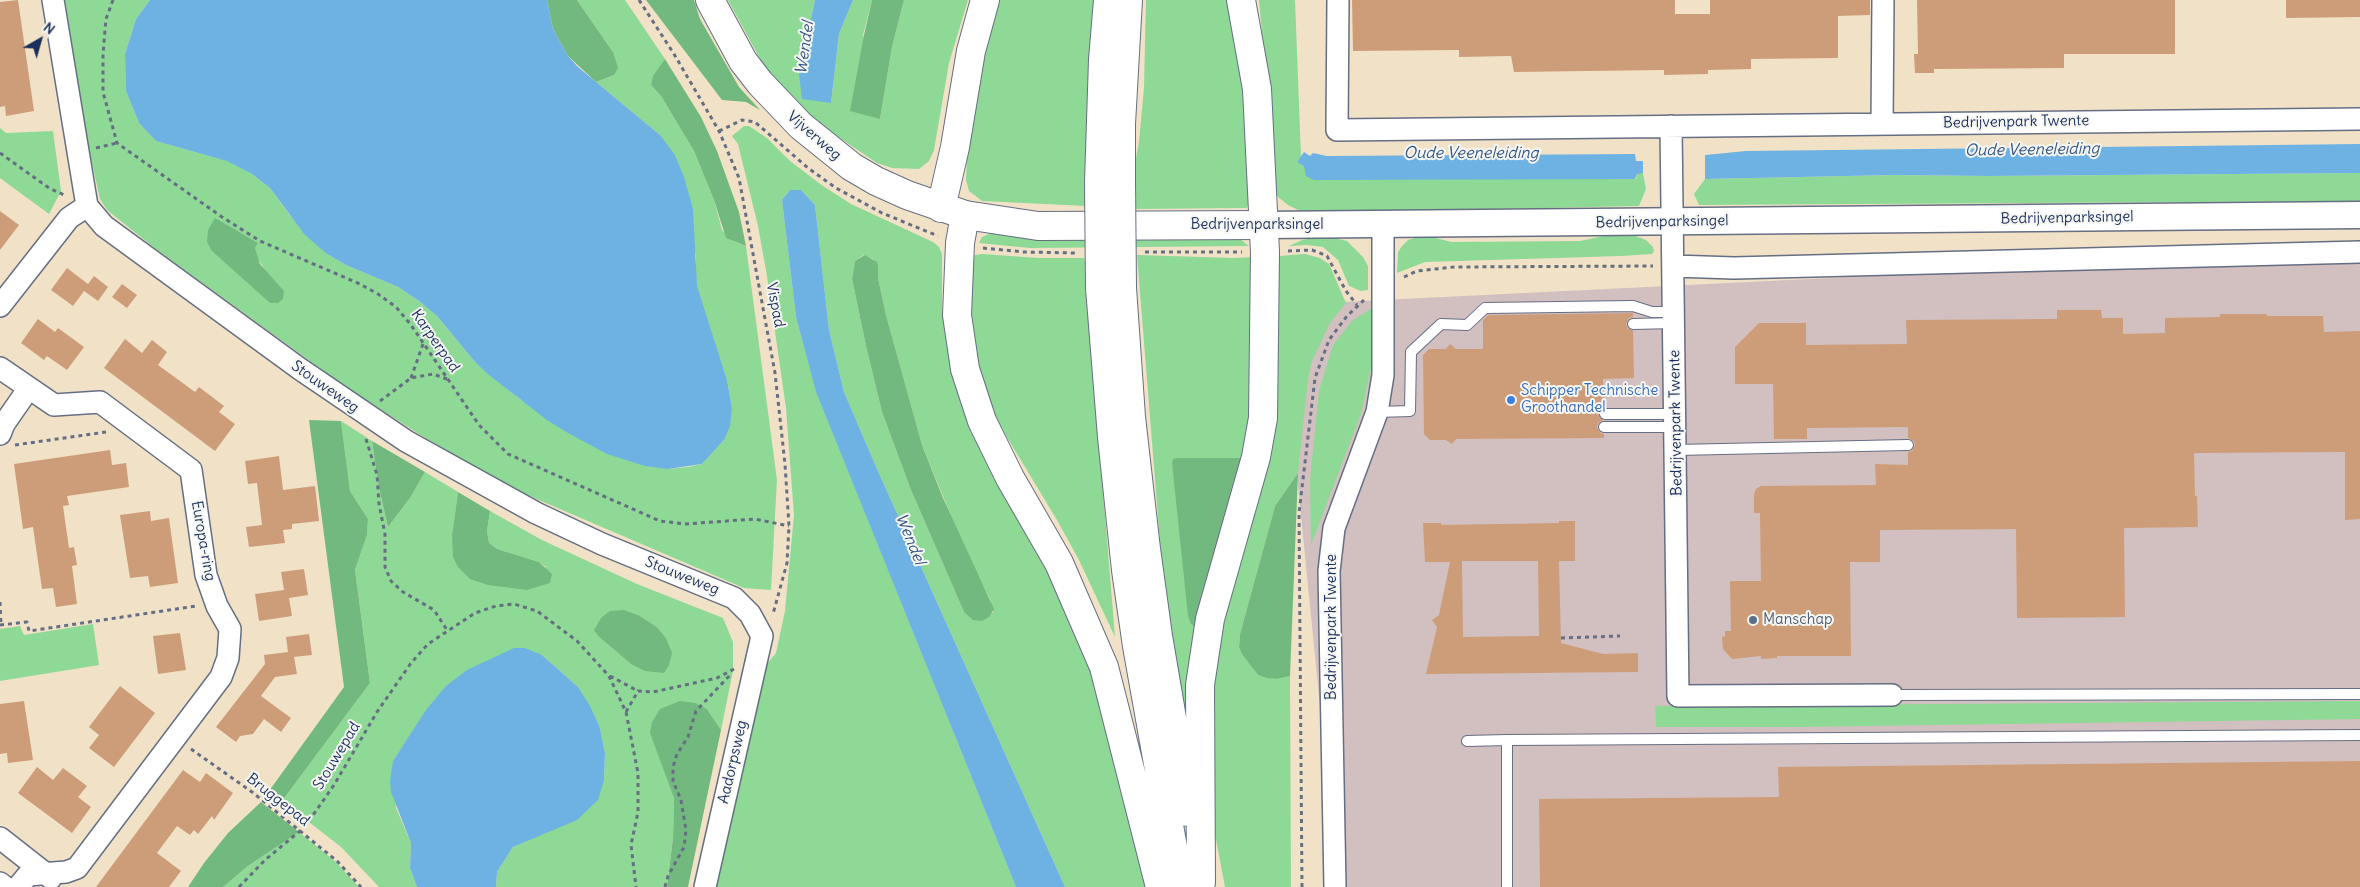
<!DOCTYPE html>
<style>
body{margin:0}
#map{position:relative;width:2360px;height:887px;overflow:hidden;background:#f1e2c7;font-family:Delius,sans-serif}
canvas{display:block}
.north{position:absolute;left:15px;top:15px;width:50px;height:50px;-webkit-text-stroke:4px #f6f6f2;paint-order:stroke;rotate:38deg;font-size:14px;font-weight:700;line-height:20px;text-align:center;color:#1b2f5e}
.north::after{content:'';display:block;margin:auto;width:18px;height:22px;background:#1b2f5e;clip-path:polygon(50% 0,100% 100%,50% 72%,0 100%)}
</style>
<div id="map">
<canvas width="2360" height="887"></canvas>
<div class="north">N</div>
</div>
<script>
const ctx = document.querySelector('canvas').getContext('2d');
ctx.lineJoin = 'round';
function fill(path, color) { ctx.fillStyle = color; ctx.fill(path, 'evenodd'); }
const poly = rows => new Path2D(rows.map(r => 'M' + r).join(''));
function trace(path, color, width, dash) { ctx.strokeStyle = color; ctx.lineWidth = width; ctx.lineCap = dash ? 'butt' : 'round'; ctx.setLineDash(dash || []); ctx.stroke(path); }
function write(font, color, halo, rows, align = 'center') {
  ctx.font = font + ' Delius,sans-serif'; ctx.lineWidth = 4; ctx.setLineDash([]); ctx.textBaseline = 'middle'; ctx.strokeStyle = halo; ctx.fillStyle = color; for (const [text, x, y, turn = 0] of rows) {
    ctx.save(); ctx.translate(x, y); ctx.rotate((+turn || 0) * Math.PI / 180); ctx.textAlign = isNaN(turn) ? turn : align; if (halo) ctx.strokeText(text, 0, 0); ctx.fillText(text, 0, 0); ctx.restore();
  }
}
const industrial = poly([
 [2360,252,2360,887,1338,887,1280,305]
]);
const green = poly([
 [65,0,150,0,136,19,125,54,126,91,139,123,156,141,228,161,252,174,270,188,289,214,327,254,346,265,398,287,419,301,437,316,475,362,521,400,668,469,688,467,702,464,724,440,732,408,727,380,696,286,696,255,660,135,596,82,614,75,613,52,577,0,625,0,665,59,651,85,661,96,694,151,714,200,722,230,733,241,746,246,777,480,771,590,744,588,511,488,419,434,343,385,156,249,107,210,100,199,90,154],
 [215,219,258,243,255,248,256,256,267,273,270,303,247,280],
 [728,0,815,0,799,74,831,103,839,34,853,0,872,0,863,35,880,119,892,47,904,0,968,0,949,63,934,150,929,161,919,169,892,168,877,163,825,128,798,104,765,68],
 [997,0,1100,0,1092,62,1085,171,1086,206,982,201,969,191,966,180,968,132,978,68],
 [1146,0,1228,0,1244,90,1252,195,1247,208,1134,209,1133,174,1139,142,1144,88],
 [1259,0,1295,0,1301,157,1297,162,1636,179,1637,173,1643,173,1646,189,1639,206,1304,213,1288,205,1278,197,1271,184,1264,54],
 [744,126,749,126,767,138,790,161,823,186,851,204,933,242,939,247,942,254,942,310,954,371,1076,611,1161,887,1065,887,877,469,844,392,829,330,815,205,801,190,790,190,782,200,796,317,816,391,1016,887,716,887,755,707,766,665,776,653,785,611,794,515,786,408,767,276,758,226,738,144,732,136],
 [864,255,873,259,878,266,878,278,886,315,922,445,965,550,990,599,993,613,964,612,911,490,882,412,866,346,852,279,855,261],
 [0,128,6,133,53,131,61,191,49,214,0,178],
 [2360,173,2360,201,1699,205,1694,194,1705,179,1894,175,1988,176],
 [994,232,1236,236,1249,246,1030,248,979,243,982,237],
 [1618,233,1630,234,1646,240,1653,247,1654,251,1652,254,1621,256,1425,262,1397,273,1398,252,1402,246,1408,240,1425,235,1451,242,1580,241],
 [1326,236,1347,241,1363,257,1368,266,1368,290,1361,291,1349,286,1338,260,1323,247,1307,245,1289,246,1302,240],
 [982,254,1039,258,1084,258,1089,277,1096,406,1115,637,1079,560,1057,520,996,419,978,364,967,308,970,263,975,255],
 [1305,254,1320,258,1329,264,1346,303,1330,323,1312,361,1308,379,1298,473,1275,506,1240,634,1239,647,1258,675,1277,679,1290,676,1291,887,1225,887,1209,803,1205,701,1279,256],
 [1137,255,1234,258,1254,257,1250,458,1176,458,1172,463,1199,630,1190,746,1167,629],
 [1372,308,1374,319,1372,364,1361,414,1311,545,1310,479,1319,391,1333,345,1352,321],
 [341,421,372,441,379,488,388,527,410,498,425,472,458,492,452,535,547,568,539,562,497,549,489,543,487,531,490,511,542,540,637,584,723,618,733,642,733,671,721,730,707,709,667,777,674,798,673,838,667,887,496,887,497,872,513,847,531,839,604,780,605,753,600,728,578,687,542,655,408,740,393,761,396,808,411,843,410,868,417,887,379,887,341,847,282,801,370,683,355,570,367,535,368,519,350,491],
 [640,616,657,627,666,638,631,664,599,637],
 [93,624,99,665,0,681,0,629,20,626,24,635],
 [2360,701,2360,719,1796,727,1656,727,1655,706],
 [299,832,335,861,359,887,223,887,248,866]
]);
const forest = poly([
 [547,0,577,0,613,52,618,68,614,75,596,82,568,56,553,29],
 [646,0,694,0,700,19,739,87,760,110,746,102,722,100],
 [872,0,904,0,892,47,880,119,850,111,864,35],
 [665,59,701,117,717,151,739,212,746,246,726,238,714,200,694,151,661,96,651,85,653,76],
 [215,218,258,243,255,248,260,264,284,291,283,299,278,303,270,303,212,251,207,242,208,230],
 [865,255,877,262,878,266,878,278,886,315,922,445,943,498,994,609,989,617,982,621,973,620,964,612,911,490,882,412,866,346,852,279,855,261],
 [309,420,341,421,350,491,368,519,367,535,355,570,370,683,282,801,269,791,344,687],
 [372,441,425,472,410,498,388,527,379,488],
 [1176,458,1250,458,1199,630,1191,624,1188,616,1172,463,1173,459],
 [1298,473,1290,676,1277,679,1267,678,1258,675,1242,654,1239,647,1240,634,1275,506],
 [458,492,490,511,487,531,489,543,497,549,539,562,552,574,550,583,527,590,488,585,470,579,458,567,453,557,452,535],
 [624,610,640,616,657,627,666,638,672,653,669,665,664,673,645,671,631,664,599,637,594,630,601,618,610,611],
 [680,701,695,703,707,709,721,730,688,887,667,887,673,838,674,798,650,733,652,722,660,709],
 [261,802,299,832,248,866,223,887,188,887,204,863,228,833]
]);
const water = poly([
 [150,0,547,0,553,29,568,56,578,67,660,135,675,155,684,177,693,209,697,286,727,380,732,408,730,426,724,440,702,464,668,469,645,466,607,454,568,433,547,420,489,375,475,362,437,316,419,301,398,287,346,265,327,254,305,235,270,188,252,174,227,161,156,141,139,123,126,91,125,54,136,19],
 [815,0,853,0,839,34,831,103,802,99,799,74],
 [2360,144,2360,173,1988,176,1894,175,1705,179,1705,155,1746,151],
 [1304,152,1310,156,1313,153,1327,156,1635,154,1636,161,1643,161,1643,173,1637,174,1635,179,1314,180,1306,176,1304,166,1297,162],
 [790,190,801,190,815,205,829,330,844,392,877,469,1065,887,1016,887,816,392,796,317,782,200],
 [514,648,525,648,542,655,578,687,590,706,600,728,605,753,604,780,598,800,577,820,513,847,497,872,496,887,417,887,410,868,411,843,391,792,390,781,393,761,426,710,446,686,467,670]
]);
const building = poly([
 [18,0,34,111,6,116,5,106,0,107,0,2],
 [1352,0,1675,0,1675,14,1710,14,1710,0,1870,0,1870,15,1838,16,1838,58,1751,59,1751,69,1708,70,1708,74,1664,75,1664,70,1514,72,1511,56,1459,57,1459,50,1353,51],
 [1917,0,2175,0,2175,54,2064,54,2064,68,1934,69,1934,73,1915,73,1914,54,1918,54],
 [2286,0,2360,0,2360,17,2286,18],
 [0,211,19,225,0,250],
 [67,268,88,284,94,276,108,287,98,301,84,291,73,306,51,290],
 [122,284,137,295,127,308,112,297],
 [2057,310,2101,310,2102,318,2123,318,2123,334,2165,333,2165,318,2220,317,2220,314,2267,314,2267,316,2323,316,2324,332,2360,331,2360,519,2345,520,2345,452,2194,453,2195,496,2197,496,2198,527,2124,528,2125,617,2017,618,2016,529,1880,530,1880,562,1850,562,1851,656,1777,656,1777,658,1761,659,1761,656,1732,659,1723,649,1722,636,1725,637,1725,631,1731,631,1730,581,1761,581,1760,513,1754,513,1754,494,1756,489,1761,486,1876,485,1875,464,1908,465,1908,452,1912,451,1915,445,1914,441,1908,438,1908,427,1807,428,1807,439,1774,439,1773,384,1735,384,1735,347,1759,323,1806,323,1806,345,1907,344,1906,320,2057,319],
 [1633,313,1633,317,1629,318,1626,324,1627,328,1633,331,1634,378,1603,379,1604,407,1598,414,1603,420,1598,423,1597,427,1600,433,1604,434,1604,438,1456,439,1452,444,1446,440,1430,440,1424,434,1423,355,1429,349,1446,349,1450,344,1456,349,1483,349,1483,320,1488,315],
 [38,319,55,332,58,328,84,347,67,370,47,356,44,360,21,343],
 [125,339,142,353,152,340,167,352,158,365,195,392,199,387,224,406,219,412,235,424,215,451,104,368],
 [110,450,112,465,126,463,129,487,67,496,69,505,63,506,69,548,74,547,77,565,72,566,77,604,56,607,53,588,42,589,33,527,23,529,14,464],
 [279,456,283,490,315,486,319,521,292,524,292,529,283,530,285,543,249,547,246,527,262,525,257,483,248,484,245,461],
 [150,511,151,521,169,518,178,583,150,587,148,576,130,578,120,515],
 [1559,521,1575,521,1575,561,1559,561,1561,643,1603,654,1638,653,1638,672,1426,674,1437,627,1432,620,1439,615,1450,562,1425,562,1423,523,1441,523,1441,525,1559,523],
 [1462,561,1538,561,1539,636,1463,637],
 [304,569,308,595,289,598,292,616,259,621,255,594,284,590,281,572],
 [180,633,186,670,158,674,153,636],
 [309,634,312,655,294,657,297,674,275,677,261,696,291,718,281,732,264,719,253,734,240,736,236,742,216,727,265,664,264,655,288,652,286,637],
 [120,686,155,713,114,767,89,748,99,735,89,727],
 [24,701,33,760,8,763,7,753,0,754,0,704],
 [2360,761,2360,887,1540,887,1539,799,1779,797,1778,767],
 [37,767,53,780,63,768,87,786,78,797,91,807,72,833,18,793],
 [183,770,200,782,206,773,233,793,214,820,212,816,198,834,194,830,190,835,177,826,157,853,181,871,169,887,96,887]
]);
const path = poly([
 [113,0,106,19,103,54,103,92,117,143,222,217,260,241,360,284,378,294,396,307,411,325,479,425,508,454,660,521,685,524,755,519,789,526],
 [639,0,674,54,719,131,739,178,775,373,785,464,789,526,787,563,773,614],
 [719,131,742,120,755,122,808,168,836,188,882,213,938,236],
 [96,148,117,143],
 [0,153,49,188,64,195],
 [983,248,1024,252,1077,253],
 [1288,251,1312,250,1327,256,1346,291,1357,305],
 [1145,252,1242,252],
 [1404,277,1417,271,1454,267,1653,266],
 [411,378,423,344],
 [380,401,411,378,433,374,447,379],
 [366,439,377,475,379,504,385,534,385,567,391,581,403,592,434,610,447,630],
 [15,445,106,432],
 [0,602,1,625],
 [0,625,27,622,29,631,196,606],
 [1561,638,1620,636],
 [610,676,638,691],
 [626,712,638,691,653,692,717,678,734,669],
 [191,749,252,792,337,861,361,887],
 [239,887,265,860,300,831,311,818,334,785,377,712,411,663,428,644,475,613,496,606,514,604,537,611,577,641,609,676,626,712,638,773,638,812,631,845,636,887],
 [665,887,668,876,684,847,686,830,681,800,673,781,673,767,677,754,688,737,696,711,731,674],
 [1302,887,1299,513,1315,378,1329,340,1347,316,1364,300]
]);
const service = poly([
 [1633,324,1674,323],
 [1377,412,1410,411,1411,352,1441,324,1467,325,1485,308,1633,306,1652,312,1675,312],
 [1605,414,1675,414],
 [1604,427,1676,427],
 [1676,450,1908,445],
 [1892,695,2360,694],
 [1467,741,1507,740],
 [1507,887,1507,740,2360,735]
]);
const minor = poly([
 [53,0,87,206,104,226,300,369,406,441,536,513,602,544,734,598,750,614,762,636,705,887],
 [1338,0,1337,130,2360,119],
 [1882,124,1883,0],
 [1671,126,1678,696,1892,695],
 [1674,266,1734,268,2360,252],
 [0,306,69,218,87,206],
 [0,368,54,405,100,402,191,470,206,575,217,606,230,629,228,658,221,677,77,868,66,872,28,875,18,887],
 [0,434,4,424,29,388],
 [0,838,51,878],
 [0,883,5,887],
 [1335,887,1329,571,1334,528,1377,412,1383,375,1383,225]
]);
const tertiary = poly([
 [1264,225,2360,215]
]);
const secondary = poly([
 [710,0,743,61,760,83,801,126,852,167,876,181,907,195,965,215,1038,226,1264,225]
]);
const trunk = poly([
 [1121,181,1121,124,1128,0],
 [1099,182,1103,60,1108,0],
 [941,208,955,147,971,51,985,0],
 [965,215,960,243,957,315,965,369,982,421,1010,478,1059,563,1104,667,1160,887],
 [1100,288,1112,437,1126,570,1137,646,1180,887],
 [1122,288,1131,417,1146,549,1158,636,1188,812],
 [1201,882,1200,685,1210,619,1256,457,1263,418,1265,252,1257,89,1241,0]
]);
const trunkBridge = poly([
 [1121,181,1122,288],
 [1099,182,1100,288]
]);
const markers = [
 [1511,400,5,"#3f7fe0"],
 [1753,620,5,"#5c6f8a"]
];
const streetNames = [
 ["Bedrijvenpark Twente",2016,122,-1],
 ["Vijverweg",814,136,41],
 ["Bedrijvenparksingel",2067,218,-1],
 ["Bedrijvenparksingel",1662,222,-1],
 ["Bedrijvenparksingel",1257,225],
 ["Vispad",775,305,79],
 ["Karperpad",435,341,55],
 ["Stouweweg",325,387,35],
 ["Bedrijvenpark Twente",1676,423,-91],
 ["Europa-ring",203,541,80],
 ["Stouweweg",682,576,22],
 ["Bedrijvenpark Twente",1332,627,-90],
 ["Stouwepad",337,756,-59],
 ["Aadorpsweg",733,762,-77],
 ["Bruggepad",278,800,38]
];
const shopNames = [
 ["Schipper Technische",1521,391],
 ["Groothandel",1521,408]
];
const serviceNames = [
 ["Manschap",1763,620]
];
const waterNames = [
 ["Wendel",805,48,-82],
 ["Oude Veeneleiding",2032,150,-1],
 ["Oude Veeneleiding",1471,153],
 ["Wendel",910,539,68]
];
fill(industrial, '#d2bfc0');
fill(green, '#8ed996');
fill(forest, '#72b97f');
fill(water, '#6db2e3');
fill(building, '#cd9d79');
trace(service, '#666e83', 12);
trace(minor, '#666e83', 24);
trace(tertiary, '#666e83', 29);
trace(secondary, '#666e83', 30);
trace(trunk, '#666e83', 30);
trace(path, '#666e83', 3, [4, 4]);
trace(service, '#fff', 10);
trace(minor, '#fff', 21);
trace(tertiary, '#fff', 26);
trace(secondary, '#fff', 28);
trace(trunk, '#fff', 28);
trace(trunkBridge, '#666e83', 30, []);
trace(trunkBridge, '#fff', 28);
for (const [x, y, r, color] of markers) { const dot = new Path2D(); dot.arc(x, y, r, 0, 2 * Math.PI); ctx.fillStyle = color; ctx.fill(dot); trace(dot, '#f6f6f2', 2); }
write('15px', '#1b2f5e', '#f6f6f2', streetNames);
write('15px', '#366cbe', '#f6f6f2', shopNames, 'left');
write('15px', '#4e5e75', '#f6f6f2', serviceNames, 'left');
write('italic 16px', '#345686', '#f6f6f2', waterNames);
</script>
